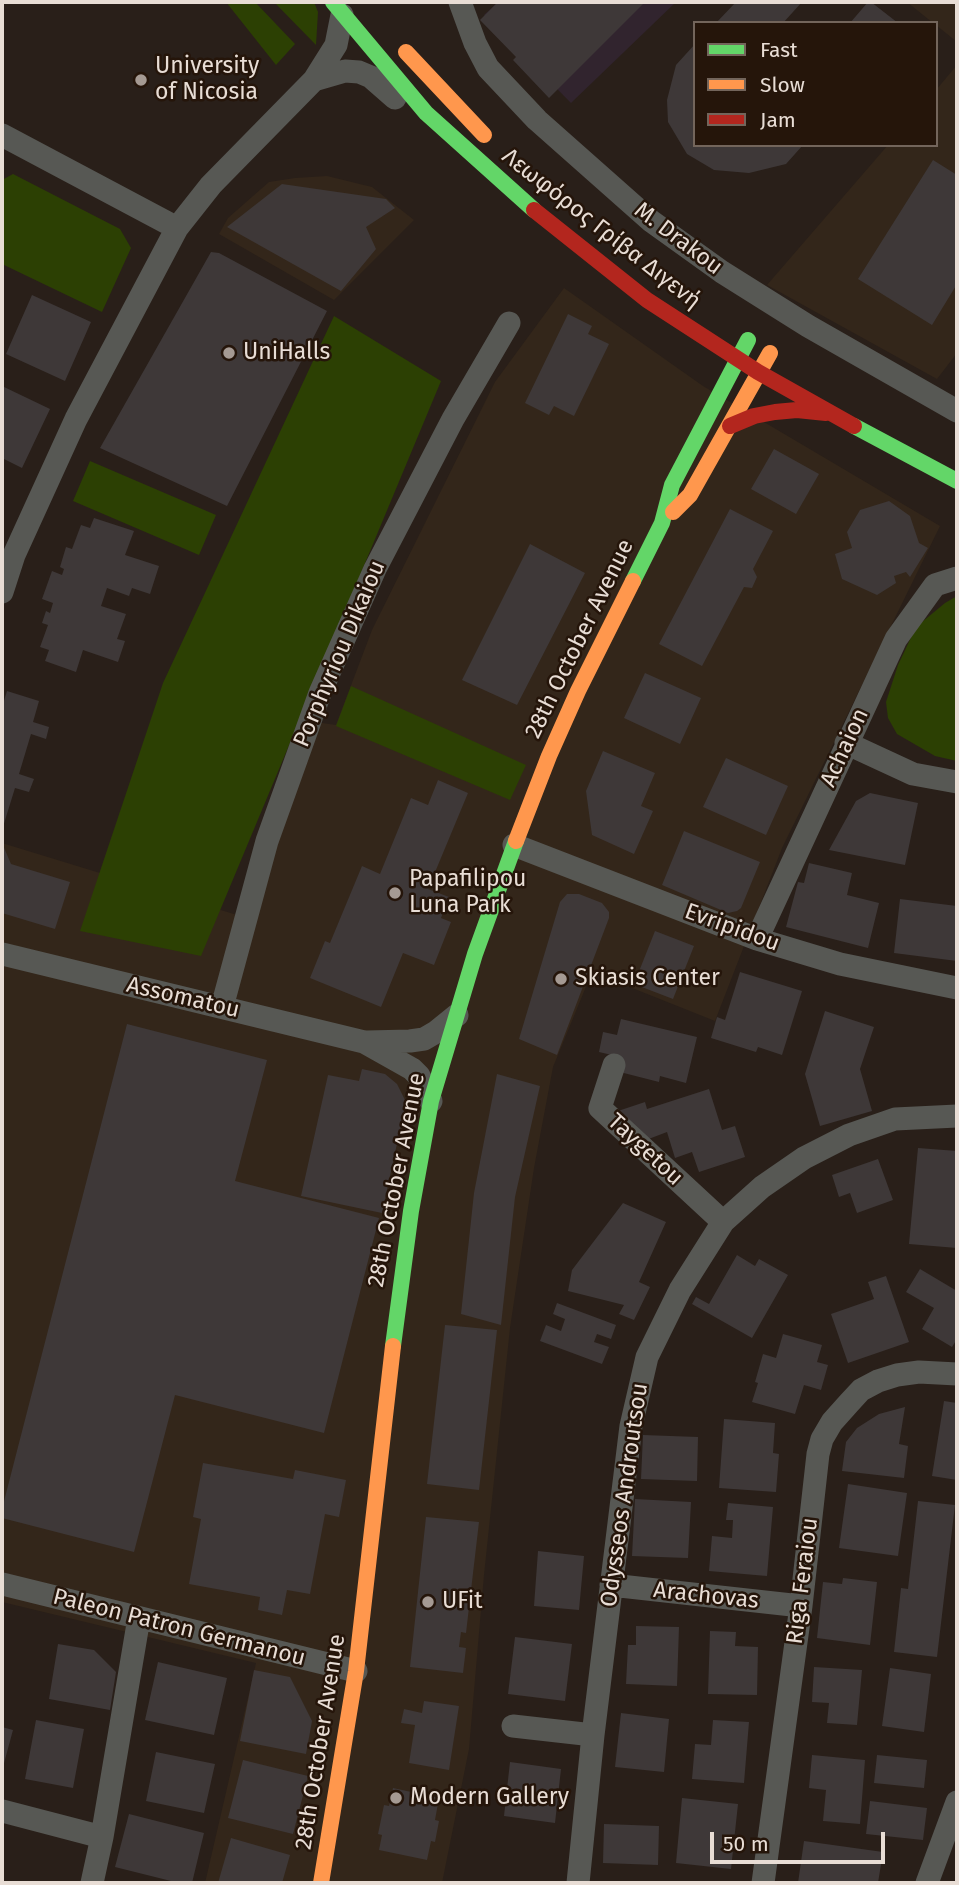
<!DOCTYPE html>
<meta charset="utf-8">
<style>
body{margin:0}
#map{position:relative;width:959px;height:1885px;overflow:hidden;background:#291f19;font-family:"Fira Sans",sans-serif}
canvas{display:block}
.frame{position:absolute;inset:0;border:4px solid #e8ddd5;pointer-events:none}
.legend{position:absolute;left:693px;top:21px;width:245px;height:126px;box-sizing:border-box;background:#25150a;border:2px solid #73655b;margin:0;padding:9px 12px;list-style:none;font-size:21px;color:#e8ddd5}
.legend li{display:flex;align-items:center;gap:14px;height:35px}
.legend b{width:35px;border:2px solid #73655b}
.scale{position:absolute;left:710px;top:1832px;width:175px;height:32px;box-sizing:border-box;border:4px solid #e8ddd5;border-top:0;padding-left:9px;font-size:21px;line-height:24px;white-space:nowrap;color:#e8ddd5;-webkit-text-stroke:5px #25150a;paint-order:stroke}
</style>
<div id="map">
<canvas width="959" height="1885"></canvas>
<div class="frame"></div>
<ul class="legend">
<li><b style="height:9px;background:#63d668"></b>Fast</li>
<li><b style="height:9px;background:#ff974d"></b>Slow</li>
<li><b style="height:9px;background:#b3261e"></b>Jam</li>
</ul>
<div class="scale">50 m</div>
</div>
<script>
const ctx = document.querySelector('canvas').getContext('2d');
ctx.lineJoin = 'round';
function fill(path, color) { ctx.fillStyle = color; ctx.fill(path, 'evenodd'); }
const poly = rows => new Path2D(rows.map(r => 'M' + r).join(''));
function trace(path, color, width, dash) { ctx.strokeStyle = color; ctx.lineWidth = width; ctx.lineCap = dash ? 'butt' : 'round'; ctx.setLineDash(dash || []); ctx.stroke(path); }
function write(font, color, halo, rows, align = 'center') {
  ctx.font = font + ' "Fira Sans",sans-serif'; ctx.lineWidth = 5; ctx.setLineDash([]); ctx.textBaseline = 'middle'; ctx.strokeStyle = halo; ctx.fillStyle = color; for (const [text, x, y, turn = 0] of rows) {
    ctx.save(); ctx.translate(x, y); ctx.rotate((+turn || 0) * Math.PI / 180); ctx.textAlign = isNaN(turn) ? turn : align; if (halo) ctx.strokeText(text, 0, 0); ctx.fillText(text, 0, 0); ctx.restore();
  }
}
const commercial = poly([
 [907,2,957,2,957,42,936,25,936,23,933,23],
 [957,65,957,353,937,379,767,285,888,145,936,145,936,90],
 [327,176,372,187,414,220,334,300,219,234,228,218,269,182,295,178],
 [564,288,703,386,940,526,782,848,715,1021,592,972,553,1067,534,1168,510,1328,484,1575,469,1749,442,1883,205,1883,256,1663,2,1602,2,843,237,915,302,720,336,725,372,630,495,382]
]);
const industrial = poly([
 [498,2,676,2,571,103,484,15]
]);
const green = poly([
 [226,2,255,2,295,44,276,65],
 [274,2,314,2,318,12,316,45],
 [13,174,120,229,131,248,102,312,2,264,2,180],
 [334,316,441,381,201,956,80,931,163,683],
 [90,461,216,515,199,555,73,501],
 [957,596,957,761,935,756,897,734,888,718,886,702,898,665,916,627,945,603],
 [351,686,526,765,510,800,336,726]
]);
const building = poly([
 [498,2,645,2,549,98,513,60,516,57,480,20],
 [736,2,802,2,783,23,716,23],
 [868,2,871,2,898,23,850,23],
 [695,44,695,145,803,145,786,164,749,173,714,170,687,154,668,122,667,100,676,65],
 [933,160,957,175,957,284,932,325,858,279],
 [282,184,386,199,395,208,366,227,376,249,341,291,227,227],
 [211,252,219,253,327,311,227,506,100,448],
 [32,295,91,322,65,381,6,354],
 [568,314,592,326,588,334,609,344,574,416,554,406,549,415,525,403],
 [2,386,50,409,22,468,2,458],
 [774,449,819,474,796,514,751,489],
 [889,501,910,516,919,543,928,548,910,577,906,572,894,576,896,583,877,595,842,579,835,554,852,548,847,532,860,510],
 [730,509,773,531,753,569,757,577,752,588,744,587,702,666,659,644],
 [94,518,134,531,125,555,159,566,150,594,132,588,129,596,107,588,101,606,126,614,117,639,125,641,118,662,83,650,76,672,45,661,49,650,40,647,48,625,42,623,46,611,50,613,53,603,42,599,52,571,62,575,64,569,60,567,66,547,72,549,81,525,90,528],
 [530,544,585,573,517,705,462,680],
 [645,673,701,698,680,744,624,718],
 [7,691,39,701,33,722,49,727,46,739,31,734,19,774,34,779,29,792,15,788,2,830,2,707],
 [603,751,655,773,641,806,653,811,634,854,592,835,586,791],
 [726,758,788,786,766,835,703,807],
 [438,780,468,793,428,889,449,897,441,918,451,922,434,965,403,953,381,1007,310,978,325,941,330,943,362,866,380,874,411,798,428,805],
 [870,793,918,803,905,865,829,850,856,801],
 [684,831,760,862,741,908,737,911,728,913,662,885],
 [2,843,11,864,70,882,55,929,2,913],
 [809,863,852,873,847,895,879,903,868,948,786,927,798,882,804,883],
 [567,894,579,894,602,903,609,912,609,918,557,1055,519,1039,560,902],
 [900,899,957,906,957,961,894,953],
 [655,931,694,946,673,999,634,984],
 [740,972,802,991,782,1055,758,1047,756,1052,711,1038,717,1017,725,1020],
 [825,1011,874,1027,860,1069,872,1111,820,1126,805,1074],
 [621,1019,697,1037,686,1083,660,1076,659,1082,612,1070,616,1056,599,1052,603,1032,617,1035],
 [127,1024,267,1060,235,1181,379,1218,324,1433,175,1395,134,1552,2,1518,2,1509],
 [362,1069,385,1074,397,1084,406,1102,382,1213,301,1196,328,1075,359,1081],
 [497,1074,540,1086,515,1197,501,1325,461,1314,474,1193],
 [709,1089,722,1130,735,1126,745,1157,699,1172,692,1152,675,1158,667,1132,646,1140,615,1112,645,1102,647,1109],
 [918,1148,957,1151,957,1248,909,1244],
 [878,1159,893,1200,857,1213,850,1193,839,1197,832,1175],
 [623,1203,666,1222,639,1282,650,1287,634,1320,619,1314,624,1305,568,1291,572,1270],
 [737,1255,755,1266,759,1259,788,1275,752,1338,692,1304,696,1297,709,1304],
 [920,1269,957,1291,957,1339,952,1347,922,1329,934,1308,906,1292],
 [886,1276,909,1342,848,1363,831,1314,874,1299,868,1282],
 [557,1303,616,1325,611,1339,597,1334,594,1342,609,1347,602,1364,540,1341,546,1325,561,1331,565,1319,553,1314],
 [445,1325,497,1330,479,1490,427,1484],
 [783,1334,822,1345,817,1362,828,1365,821,1390,804,1385,795,1414,752,1402,758,1383,755,1382,763,1354,776,1358],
 [944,1401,957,1403,957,1480,932,1476],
 [905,1407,899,1444,908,1446,904,1478,842,1471,846,1442,857,1428,879,1414],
 [724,1419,775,1423,773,1453,779,1454,776,1492,719,1488],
 [643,1435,698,1437,697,1481,641,1479],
 [203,1463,293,1479,295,1470,346,1480,339,1517,325,1514,310,1594,287,1590,282,1615,258,1610,260,1597,189,1584,201,1519,193,1517],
 [848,1484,907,1493,898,1556,839,1548],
 [635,1499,691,1502,688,1558,632,1556],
 [918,1501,955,1505,937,1657,894,1652,901,1588,908,1589],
 [728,1503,773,1507,767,1576,709,1571,712,1536,732,1538,733,1520,726,1520],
 [426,1517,479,1522,466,1633,461,1632,459,1647,466,1648,463,1673,410,1667],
 [538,1551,584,1556,579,1610,534,1606],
 [843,1578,877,1582,870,1645,817,1638,823,1582,842,1584],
 [636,1626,679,1627,677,1686,626,1684,628,1645,636,1645],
 [710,1631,736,1632,735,1646,758,1647,757,1695,708,1694],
 [515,1637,572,1644,565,1701,508,1694],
 [58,1644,94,1650,116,1672,110,1710,49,1699],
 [158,1662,227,1678,214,1735,145,1720],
 [814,1667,862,1670,857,1725,827,1723,829,1703,812,1702],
 [890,1668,931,1674,924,1732,882,1726],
 [254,1670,290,1677,312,1721,306,1754,240,1741],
 [424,1701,459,1706,449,1770,409,1763,415,1725,401,1723,404,1709,422,1713],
 [621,1713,669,1719,664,1772,615,1767],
 [36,1720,84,1729,73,1788,25,1779],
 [713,1720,749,1722,744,1783,692,1779,695,1744,711,1745],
 [2,1727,13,1730,3,1767,2,1767],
 [156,1752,215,1764,204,1813,146,1801],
 [812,1755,865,1760,860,1824,823,1821,826,1790,809,1788],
 [877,1755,927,1760,924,1788,874,1783],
 [243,1760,308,1776,293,1834,228,1818],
 [510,1762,561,1769,555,1823,504,1816],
 [393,1788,439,1798,435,1820,439,1821,435,1842,431,1841,427,1860,379,1850,382,1835,378,1834,384,1805,389,1806],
 [682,1798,738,1804,731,1869,676,1863],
 [870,1801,927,1808,923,1840,866,1834],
 [129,1814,204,1833,192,1883,179,1883,115,1867],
 [604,1824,659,1826,658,1865,603,1863],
 [231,1838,290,1855,282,1883,218,1883],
 [804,1841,883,1852,878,1883,798,1883]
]);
const street = poly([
 [460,2,475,43,488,68,537,120,651,221,722,272,808,326,957,411],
 [314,80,345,71,359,72,371,77,395,98],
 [2,135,177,228],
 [2,592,14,555,76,419,177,228,211,185,314,80,336,45,342,15],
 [846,743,913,774,957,782],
 [514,845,757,939,840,964,957,988],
 [757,939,896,639,935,585,957,578],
 [2,954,364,1042,412,1069,419,1076,431,1101],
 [222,1007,267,841,320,693,375,569,453,419,509,323],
 [367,1042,410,1041,424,1039,436,1032,457,1015],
 [614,1065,600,1108,723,1222],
 [2,1584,356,1671],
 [611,1585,801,1606],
 [513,1726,593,1735],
 [2,1811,102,1837],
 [92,1883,102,1837,139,1618],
 [578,1883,593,1735,631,1426,647,1357,680,1290,723,1222,762,1187,804,1158,849,1135,895,1119,957,1116],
 [763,1883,801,1606,818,1454,822,1439,832,1422,849,1403,861,1390,878,1381,897,1375,919,1372,957,1374],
 [927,1883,957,1802]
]);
const fast = poly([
 [333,2,426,113,534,210],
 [854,426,957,481],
 [633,581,662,523,672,485,748,340],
 [393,1346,411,1211,431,1101,475,954,516,841]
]);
const slow = poly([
 [406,52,484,135],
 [673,512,690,495,770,353],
 [516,841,549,756,578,691,633,581],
 [321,1883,356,1671,393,1346]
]);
const jam = poly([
 [534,210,647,300,758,372,854,426],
 [730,426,754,416,775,412,797,410,826,413]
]);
const markers = [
 [141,80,7,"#a59a93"],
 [229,353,7,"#a59a93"],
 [395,893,7,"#a59a93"],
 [561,979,7,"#a59a93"],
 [428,1602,7,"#a59a93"],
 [396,1798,7,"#a59a93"]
];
const poiNames = [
 ["University",155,67],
 ["of Nicosia",155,93],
 ["UniHalls",243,353],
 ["Papafilipou",409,880],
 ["Luna Park",409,906],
 ["Skiasis Center",575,979],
 ["UFit",442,1602],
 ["Modern Gallery",410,1798]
];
const streetNames = [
 ["Λεωφόρος Γρίβα Διγενή",601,229,38],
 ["M. Drakou",678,239,37],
 ["28th October Avenue",580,639,-64],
 ["Porphyriou Dikaiou",340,654,-67],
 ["Achaion",845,748,-65],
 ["Evripidou",732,928,20],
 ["Assomatou",183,998,13],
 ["Taygetou",645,1150,43],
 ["28th October Avenue",397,1180,-79],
 ["Odysseos Androutsou",625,1495,-82],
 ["Riga Feraiou",803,1581,-83],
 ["Arachovas",706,1596,6],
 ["Paleon Patron Germanou",179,1628,14],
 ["28th October Avenue",321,1742,-81]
];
fill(commercial, '#33261a');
fill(industrial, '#31242e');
fill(green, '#2c4003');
fill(building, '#3e3838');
trace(street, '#575854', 23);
trace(fast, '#63d668', 16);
trace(slow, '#ff974d', 16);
trace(jam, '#b3261e', 16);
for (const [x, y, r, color] of markers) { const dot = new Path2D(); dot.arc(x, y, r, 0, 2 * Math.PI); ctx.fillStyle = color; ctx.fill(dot); trace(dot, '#25150a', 2.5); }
write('23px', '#e8ddd5', '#25150a', poiNames, 'left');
write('23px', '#e8ddd5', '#25150a', streetNames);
</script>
